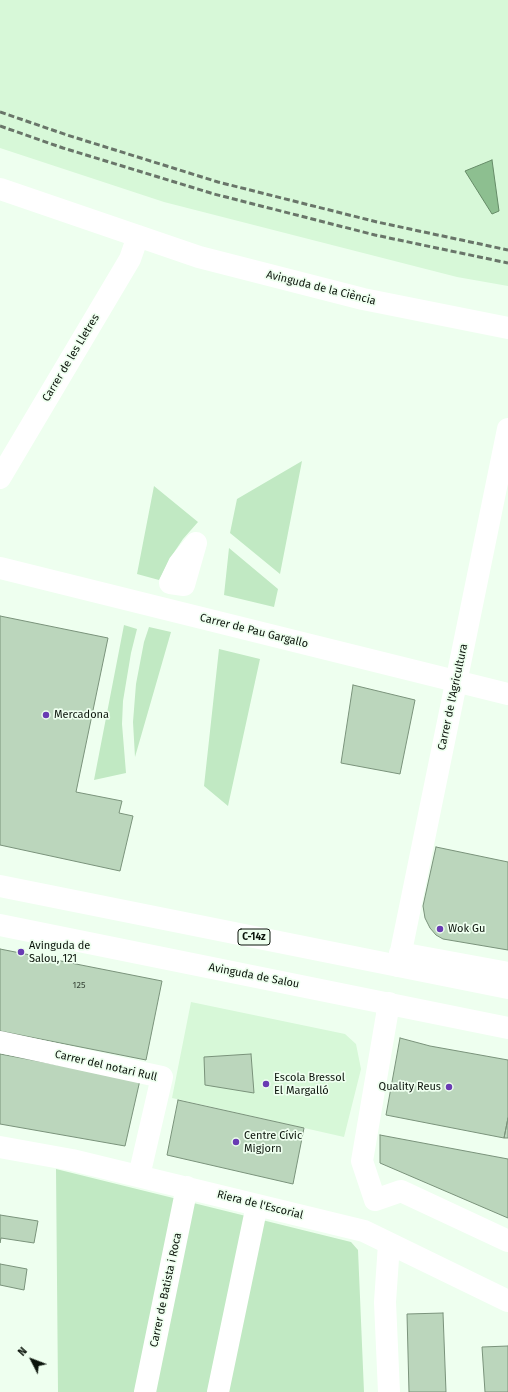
<!DOCTYPE html>
<meta charset="utf-8">
<style>
body{margin:0}
#map{position:relative;width:508px;height:1392px;overflow:hidden;background:#eeffef;font-family:"Fira Sans",sans-serif}
canvas{display:block}
.north{position:absolute;left:12px;top:1340px;width:40px;height:40px;-webkit-text-stroke:3px #eeffef;paint-order:stroke;rotate:312deg;font-size:11px;font-weight:700;line-height:16px;text-align:center;color:#0b140b}
.north::after{content:'';display:block;margin:auto;width:14px;height:18px;background:#0b140b;clip-path:polygon(50% 0,100% 100%,50% 72%,0 100%)}
</style>
<div id="map">
<canvas width="508" height="1392"></canvas>
<div class="north">N</div>
</div>
<script>
const ctx = document.querySelector('canvas').getContext('2d');
ctx.lineJoin = 'round';
function fill(path, color) { ctx.fillStyle = color; ctx.fill(path, 'evenodd'); }
const poly = rows => new Path2D(rows.map(r => 'M' + r).join(''));
function trace(path, color, width, dash) { ctx.strokeStyle = color; ctx.lineWidth = width; ctx.lineCap = dash ? 'butt' : 'round'; ctx.setLineDash(dash || []); ctx.stroke(path); }
function write(font, color, halo, rows, align = 'center') {
  ctx.font = font + ' "Fira Sans",sans-serif'; ctx.lineWidth = 3.5; ctx.setLineDash([]); ctx.textBaseline = 'middle'; ctx.strokeStyle = halo; ctx.fillStyle = color; for (const [text, x, y, turn = 0] of rows) {
    ctx.save(); ctx.translate(x, y); ctx.rotate((+turn || 0) * Math.PI / 180); ctx.textAlign = isNaN(turn) ? turn : align; if (halo) ctx.strokeText(text, 0, 0); ctx.fillText(text, 0, 0); ctx.restore();
  }
}
const built = poly([
 [0,0,508,0,508,286,457,277,164,202,0,148],
 [191,1002,345,1034,356,1044,361,1069,344,1137,172,1098]
]);
const green = poly([
 [302,461,280,574,230,533,237,499],
 [154,486,198,522,183,539,171,557,159,580,137,574],
 [229,548,278,589,274,607,224,595],
 [124,625,137,629,131,653,123,701,122,724,126,773,94,780],
 [149,627,171,632,135,757,133,722,136,684,144,642],
 [219,649,260,659,228,806,204,786],
 [56,1169,351,1242,358,1250,364,1392,58,1392]
]);
const water = poly([
 [492,160,499,211,492,214,465,171,492,160]
]);
const building = poly([
 [0,616,108,638,76,792,122,801,119,813,133,816,120,871,0,845,0,616],
 [353,685,415,700,400,774,341,763,353,685],
 [436,847,508,862,508,950,443,939,436,935,430,928,425,918,423,906,436,847],
 [0,949,162,981,146,1060,0,1031,0,949],
 [400,1038,430,1046,508,1060,508,1118,504,1138,386,1115,400,1038],
 [0,1054,140,1080,125,1146,0,1124,0,1054],
 [251,1054,254,1093,205,1085,204,1057,251,1054],
 [178,1100,304,1128,293,1184,167,1155,178,1100],
 [508,1118,508,1138,504,1138,508,1118],
 [380,1135,508,1159,508,1218,380,1163,380,1135],
 [0,1215,38,1221,34,1243,1,1238,0,1243,0,1215],
 [0,1264,27,1269,24,1290,0,1285,0,1264],
 [443,1313,446,1392,409,1392,407,1314,443,1313],
 [508,1346,508,1392,485,1392,482,1347,508,1346]
]);
const minor = poly([
 [0,189,199,257,363,299,508,328],
 [0,478,130,259,138,236],
 [196,543,184,585,170,583,179,564,196,543],
 [0,568,508,694],
 [400,953,508,973],
 [398,966,508,429],
 [0,1042,162,1077,139,1176],
 [0,1147,72,1160,364,1231,508,1301],
 [375,1200,362,1161,389,1003],
 [375,1200,401,1191,508,1241],
 [145,1392,187,1187],
 [218,1392,257,1205],
 [389,1392,385,1302,389,1244]
]);
const major = poly([
 [0,886,508,988],
 [0,925,508,1028]
]);
const rail = poly([
 [0,112,67,135,218,182,377,222,508,250],
 [0,126,63,148,214,194,375,235,508,263]
]);
const markers = [
 [46,715,4,"#693bb3"],
 [440,929,4,"#693bb3"],
 [21,952,4,"#693bb3"],
 [266,1084,4,"#693bb3"],
 [449,1087,4,"#693bb3"],
 [236,1142,4,"#693bb3"]
];
const numberNames = [
 ["125",79,985]
];
const shields = [
 [254,937,32]
];
const shieldNames = [
 ["C-14z",254,937]
];
const streetNames = [
 ["Avinguda de la Ciència",321,288,14],
 ["Carrer de les Lletres",71,358,-59],
 ["Carrer de Pau Gargallo",254,631,14],
 ["Carrer de l'Agricultura",453,697,-78],
 ["Avinguda de Salou",254,976,11],
 ["Carrer del notari Rull",106,1066,13],
 ["Riera de l'Escorial",260,1205,14],
 ["Carrer de Batista i Roca",166,1290,-78]
];
const poiNames = [
 ["Mercadona",54,715],
 ["Wok Gu",448,929],
 ["Avinguda de",29,946],
 ["Salou, 121",29,959],
 ["Escola Bressol",274,1078],
 ["El Margalló",274,1091],
 ["Quality Reus",441,1087,"right"],
 ["Centre Cívic",244,1136],
 ["Migjorn",244,1149]
];
fill(built, '#d7f8d8');
fill(green, '#c1e9c3');
fill(water, '#8dbf90');
trace(water, '#668c68', 1);
fill(building, '#bbd6bc');
trace(building, '#7a937b', 1);
trace(minor, '#fff', 22);
trace(major, '#fff', 22);
trace(rail, '#697569', 3, [6, 3]);
for (const [x, y, r, color] of markers) { const dot = new Path2D(); dot.arc(x, y, r, 0, 2 * Math.PI); ctx.fillStyle = color; ctx.fill(dot); trace(dot, '#eeffef', 1.5); }
write('9px', '#374437', null, numberNames);
for (const [x, y, w] of shields) { const box = new Path2D(); box.roundRect(x - w / 2, y - 8, w, 16, 3); ctx.fillStyle = '#eeffef'; ctx.fill(box); trace(box, '#0b140b', 1); }
write('bold 10px', '#0b140b', null, shieldNames);
write('11px', '#0b140b', '#eeffef', streetNames);
write('11px', '#0b140b', '#eeffef', poiNames, 'left');
</script>
